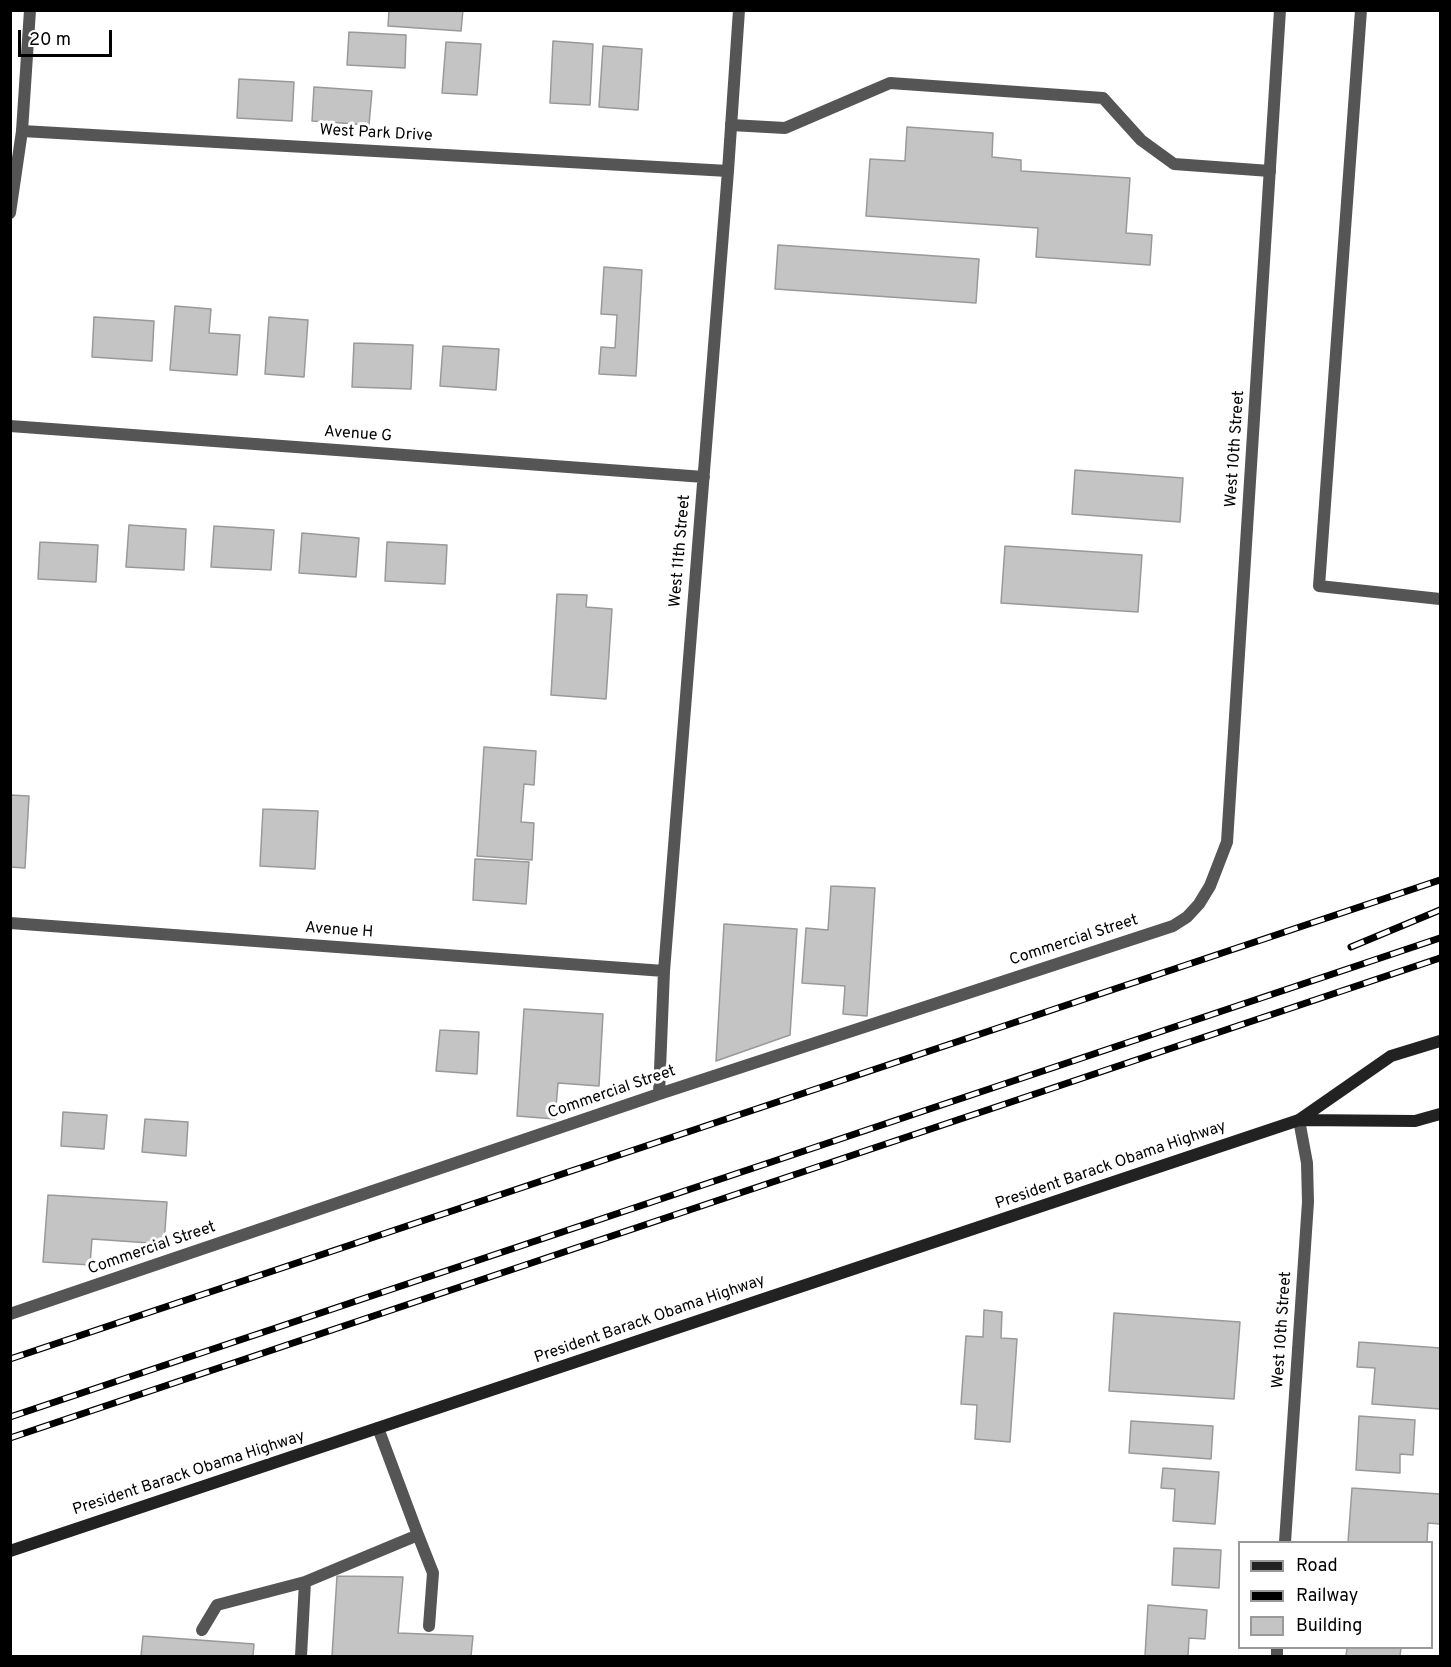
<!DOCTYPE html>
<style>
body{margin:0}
#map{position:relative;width:1451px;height:1667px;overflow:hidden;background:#fff;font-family:Overpass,sans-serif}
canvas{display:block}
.frame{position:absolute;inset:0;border:12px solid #000;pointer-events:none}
.legend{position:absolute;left:1238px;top:1541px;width:195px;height:108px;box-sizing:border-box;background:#fff;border:2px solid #999;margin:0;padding:8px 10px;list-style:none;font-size:18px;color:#000}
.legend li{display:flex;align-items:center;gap:12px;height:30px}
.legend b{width:30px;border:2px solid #999}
.scale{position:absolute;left:18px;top:30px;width:94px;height:27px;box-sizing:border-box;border:3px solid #000;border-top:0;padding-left:8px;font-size:18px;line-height:21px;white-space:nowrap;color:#000;-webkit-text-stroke:4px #fff;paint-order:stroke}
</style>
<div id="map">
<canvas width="1451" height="1667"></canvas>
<div class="frame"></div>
<ul class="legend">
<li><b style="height:8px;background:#222"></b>Road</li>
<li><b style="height:8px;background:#000"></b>Railway</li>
<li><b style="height:16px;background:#c4c4c4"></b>Building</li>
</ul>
<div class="scale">20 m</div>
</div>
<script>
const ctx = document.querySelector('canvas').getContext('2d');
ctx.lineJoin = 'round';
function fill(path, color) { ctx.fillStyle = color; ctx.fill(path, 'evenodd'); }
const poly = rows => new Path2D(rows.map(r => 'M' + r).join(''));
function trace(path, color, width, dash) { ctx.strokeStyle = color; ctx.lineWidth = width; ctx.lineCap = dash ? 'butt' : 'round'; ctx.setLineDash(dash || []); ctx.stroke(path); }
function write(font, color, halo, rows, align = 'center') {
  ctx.font = font + ' Overpass,sans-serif'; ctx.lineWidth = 6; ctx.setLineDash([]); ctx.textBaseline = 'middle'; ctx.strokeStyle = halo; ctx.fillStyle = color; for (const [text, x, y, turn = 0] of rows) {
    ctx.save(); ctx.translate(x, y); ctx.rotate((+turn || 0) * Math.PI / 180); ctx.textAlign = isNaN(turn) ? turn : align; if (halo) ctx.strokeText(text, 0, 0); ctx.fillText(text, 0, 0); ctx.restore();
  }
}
const building = poly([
 [389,10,463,10,461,31,388,26,389,10],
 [349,32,406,35,405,68,347,65,349,32],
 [553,41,593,44,590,105,550,103,553,41],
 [446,42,481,44,477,95,442,93,446,42],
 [603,46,642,49,638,110,599,107,603,46],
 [239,79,294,82,292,121,237,118,239,79],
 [314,87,372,91,369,125,312,121,314,87],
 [907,127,993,133,992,157,1021,160,1021,171,1130,178,1126,233,1152,235,1150,265,1036,257,1038,228,866,216,870,159,905,161,907,127],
 [778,245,979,259,976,303,775,289,778,245],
 [604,267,642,270,636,376,599,374,601,347,615,348,617,315,601,314,604,267],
 [175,306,211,309,209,333,240,335,237,375,170,370,175,306],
 [94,317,154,321,152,361,92,357,94,317],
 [269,317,308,320,304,377,265,374,269,317],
 [354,343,413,345,411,389,352,387,354,343],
 [443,346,499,349,496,390,440,386,443,346],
 [1075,470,1183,478,1180,522,1072,514,1075,470],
 [129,525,186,529,184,570,126,567,129,525],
 [214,526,274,530,271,570,211,567,214,526],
 [302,533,359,538,356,577,299,573,302,533],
 [40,542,98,545,96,582,38,579,40,542],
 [387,542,447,545,445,584,385,581,387,542],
 [1005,546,1142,555,1138,612,1001,603,1005,546],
 [557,594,587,595,586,607,612,609,606,699,551,695,557,594],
 [484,747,536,751,534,785,524,784,521,822,534,823,532,860,477,856,484,747],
 [10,795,29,796,25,868,10,867,10,795],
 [263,809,318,811,315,869,260,866,263,809],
 [475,859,529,862,526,904,473,900,475,859],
 [831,886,875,888,867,1016,843,1014,845,986,802,983,806,928,828,930,831,886],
 [724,924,797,929,790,1035,716,1061,724,924],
 [524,1009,603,1014,599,1086,558,1083,555,1119,517,1116,524,1009],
 [440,1030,479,1032,477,1074,436,1071,440,1030],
 [63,1112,107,1115,104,1149,61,1146,63,1112],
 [145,1119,188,1122,186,1156,142,1152,145,1119],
 [48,1195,167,1202,164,1244,92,1239,90,1265,43,1262,48,1195],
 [984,1310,1002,1312,1001,1338,1017,1339,1010,1442,975,1439,977,1405,961,1404,966,1336,983,1337,984,1310],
 [1114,1313,1240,1322,1234,1399,1109,1391,1114,1313],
 [1359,1342,1440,1348,1440,1409,1372,1404,1375,1368,1357,1367,1359,1342],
 [1359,1416,1415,1420,1413,1455,1400,1454,1400,1473,1356,1470,1359,1416],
 [1131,1421,1213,1426,1211,1459,1129,1453,1131,1421],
 [1163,1468,1219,1472,1215,1524,1173,1521,1175,1489,1161,1488,1163,1468],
 [1352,1488,1440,1494,1440,1524,1428,1523,1427,1542,1348,1542,1352,1488],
 [1174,1548,1221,1550,1219,1588,1172,1585,1174,1548],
 [337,1576,403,1577,398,1633,473,1636,471,1656,332,1656,337,1576],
 [1148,1605,1207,1610,1205,1639,1189,1638,1188,1656,1145,1656,1148,1605],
 [143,1636,254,1644,253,1656,141,1656,143,1636],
 [1347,1648,1401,1648,1400,1656,1346,1656,1347,1648]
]);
const service = poly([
 [1361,10,1319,586,1440,599],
 [731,125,785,128,890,83,1103,98,1141,140,1174,164,1270,171],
 [418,1535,433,1573,429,1626],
 [202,1630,217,1605,305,1582],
 [301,1656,305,1582,418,1535,378,1428]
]);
const minor = poly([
 [22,131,728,171],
 [10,426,704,477],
 [10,923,664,971],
 [659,1094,664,971,728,171,739,10],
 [10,1314,659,1094,1173,926,1187,917,1199,904,1210,886,1227,842,1280,10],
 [1285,1542,1308,1202,1307,1163,1299,1120],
 [1277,1656,1277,1648]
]);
const tertiary = poly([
 [10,213,22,131,30,10]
]);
const secondary = poly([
 [1299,1120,1415,1121,1440,1114],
 [10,1551,1299,1120,1391,1056,1440,1041]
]);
const rail = poly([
 [1351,947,1440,910],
 [10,1359,1440,880],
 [10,1417,1440,938],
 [10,1438,1440,958]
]);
const streetNames = [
 ["West Park Drive",376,134,3],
 ["Avenue G",358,435,4],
 ["West 10th Street",1236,449,-86],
 ["West 11th Street",681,551,-85],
 ["Avenue H",339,931,4],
 ["Commercial Street",1074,941,-18],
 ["Commercial Street",612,1093,-19],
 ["President Barack Obama Highway",1111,1166,-19],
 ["Commercial Street",152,1249,-19],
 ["President Barack Obama Highway",650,1320,-19],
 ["West 10th Street",1283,1330,-86],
 ["President Barack Obama Highway",189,1474,-18]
];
fill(building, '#c4c4c4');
trace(building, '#999', 1.5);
trace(service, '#555', 12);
trace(minor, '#555', 12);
trace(tertiary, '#555', 12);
trace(secondary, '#222', 12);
trace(rail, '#000', 7);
trace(rail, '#fff', 4.5, [14]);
write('16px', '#000', '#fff', streetNames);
</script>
